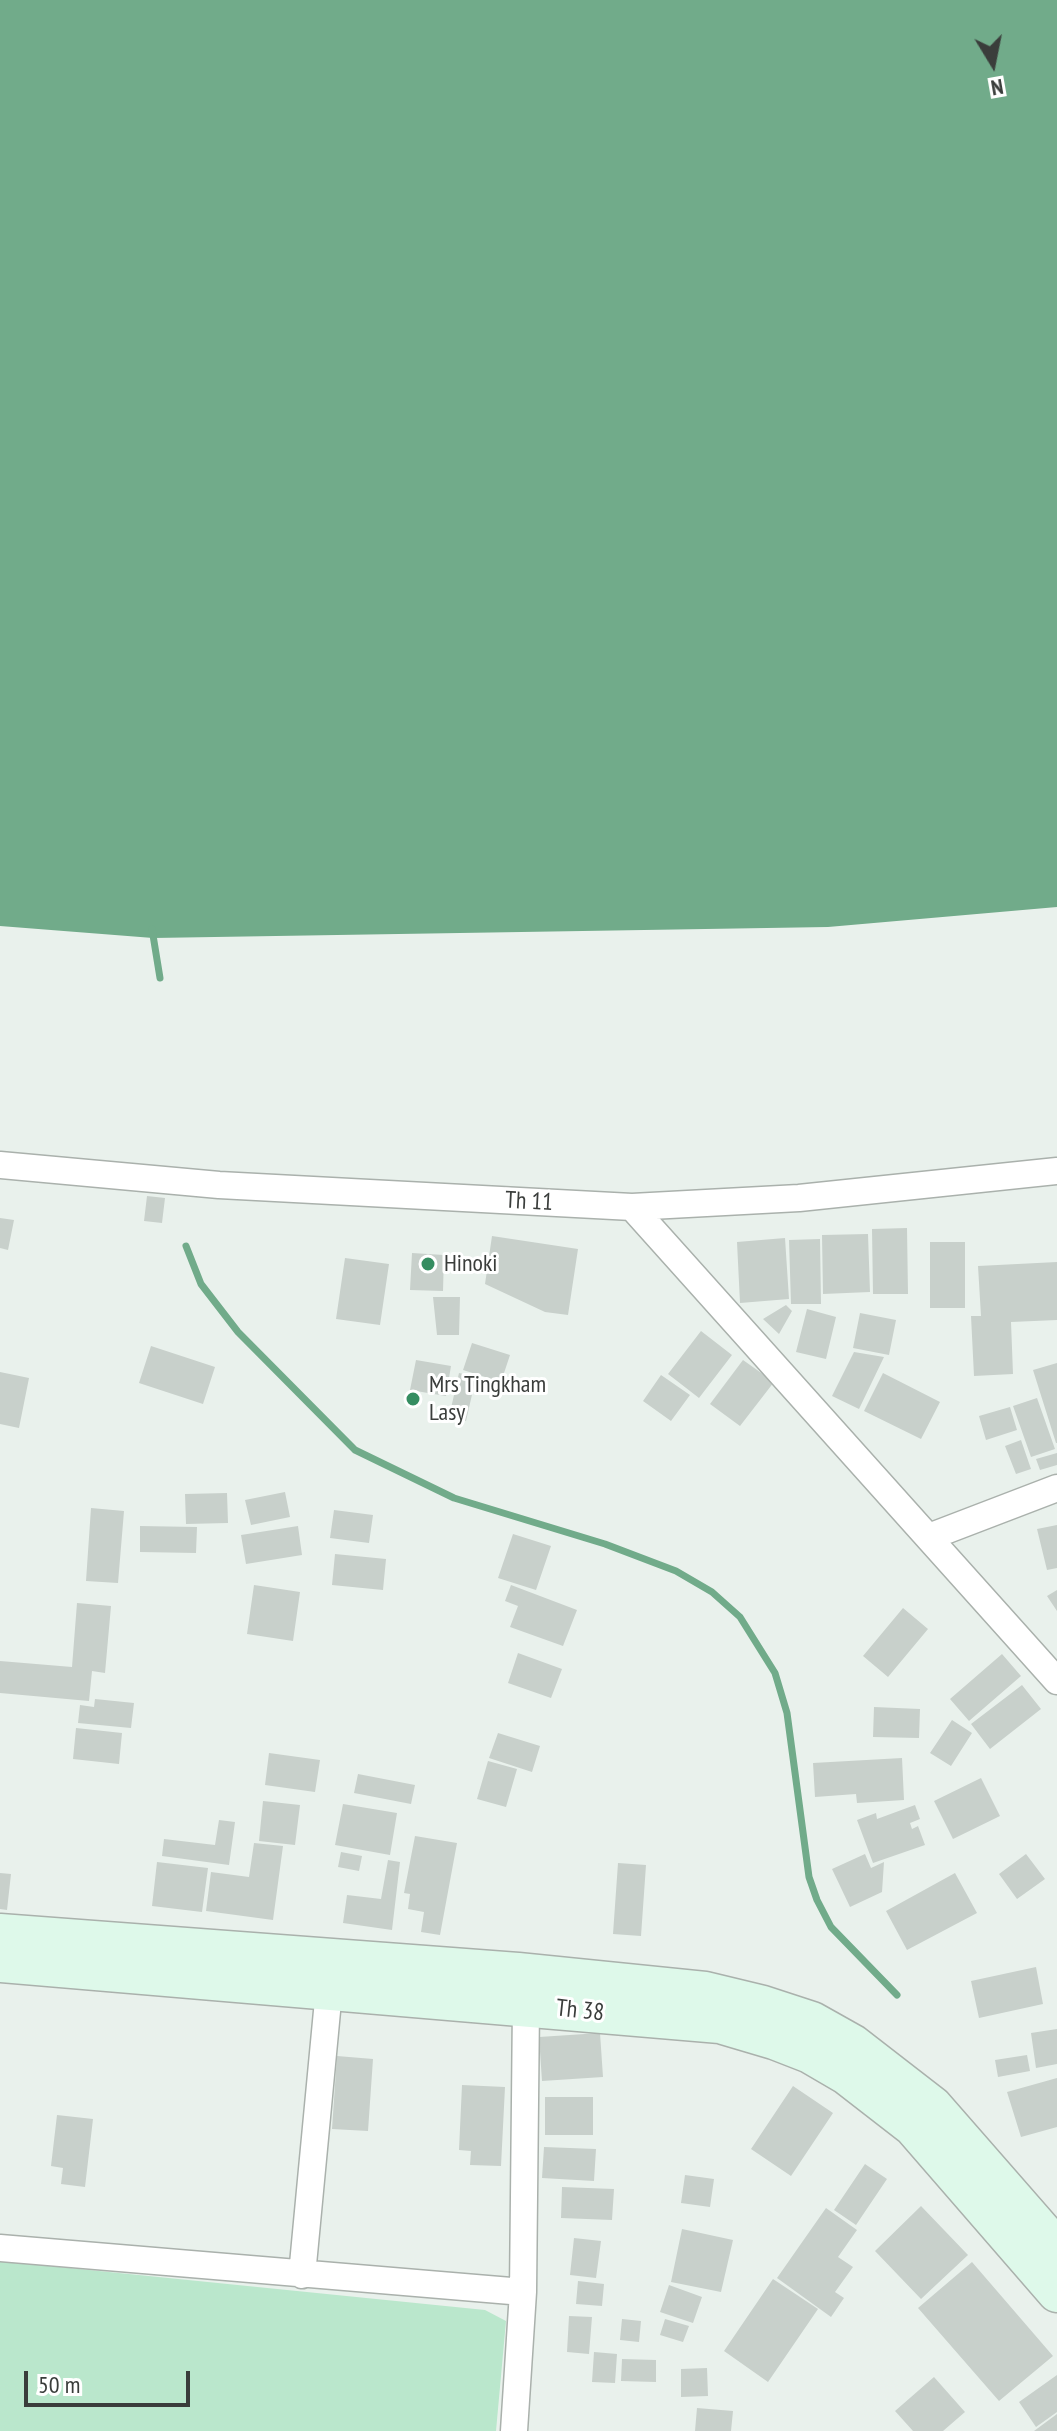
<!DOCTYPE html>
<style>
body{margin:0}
#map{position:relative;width:1057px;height:2431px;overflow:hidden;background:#e9f1ec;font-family:"PT Sans Narrow",sans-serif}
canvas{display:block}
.north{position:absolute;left:953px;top:24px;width:80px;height:80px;-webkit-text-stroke:6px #fff;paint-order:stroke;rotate:170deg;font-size:22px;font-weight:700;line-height:32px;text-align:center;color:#3a3d3b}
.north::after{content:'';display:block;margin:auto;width:28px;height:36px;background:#3a3d3b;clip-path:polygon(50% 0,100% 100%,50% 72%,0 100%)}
.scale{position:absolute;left:24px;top:2371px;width:166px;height:36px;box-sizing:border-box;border:4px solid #3a3d3b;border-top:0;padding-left:10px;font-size:24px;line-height:28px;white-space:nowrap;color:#3a3d3b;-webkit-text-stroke:6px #fff;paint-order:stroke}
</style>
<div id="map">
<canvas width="1057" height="2431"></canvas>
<div class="north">N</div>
<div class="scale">50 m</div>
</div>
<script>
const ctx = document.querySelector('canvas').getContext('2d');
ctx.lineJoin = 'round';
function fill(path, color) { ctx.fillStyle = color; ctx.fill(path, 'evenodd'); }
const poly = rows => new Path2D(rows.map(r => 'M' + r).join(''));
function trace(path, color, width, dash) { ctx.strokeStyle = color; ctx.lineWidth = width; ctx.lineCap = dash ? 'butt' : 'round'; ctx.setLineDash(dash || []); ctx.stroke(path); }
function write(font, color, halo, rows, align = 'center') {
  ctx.font = font + ' "PT Sans Narrow",sans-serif'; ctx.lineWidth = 6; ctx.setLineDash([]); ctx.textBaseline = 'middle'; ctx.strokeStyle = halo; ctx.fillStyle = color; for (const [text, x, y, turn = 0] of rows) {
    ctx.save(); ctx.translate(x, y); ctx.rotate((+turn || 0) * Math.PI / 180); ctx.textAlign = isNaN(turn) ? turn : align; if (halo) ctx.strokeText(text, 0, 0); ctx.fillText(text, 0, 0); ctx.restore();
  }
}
const green = poly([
 [0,2261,485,2310,506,2321,496,2431,0,2431]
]);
const water = poly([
 [0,0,1057,0,1057,907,828,927,153,938,0,926]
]);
const stream = poly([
 [152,929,160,978],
 [186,1246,201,1284,238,1332,355,1450,454,1498,605,1544,676,1571,712,1592,740,1617,775,1673,787,1713,809,1877,817,1900,831,1927,897,1995]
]);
const building = poly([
 [147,1196,165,1198,162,1223,144,1221],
 [0,1218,14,1220,8,1250,0,1248],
 [907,1228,908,1294,873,1294,872,1229],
 [868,1234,870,1292,823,1294,822,1235],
 [492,1236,578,1249,568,1315,545,1312,485,1284],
 [785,1238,789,1299,740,1303,737,1242],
 [820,1239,821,1304,791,1304,789,1240],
 [930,1242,965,1242,965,1308,930,1308],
 [412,1253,444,1255,443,1291,410,1290],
 [345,1258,389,1264,380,1325,336,1319],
 [1057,1262,1057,1320,1011,1322,1013,1374,974,1376,971,1316,981,1316,978,1266],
 [433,1297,460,1297,459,1335,437,1335],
 [786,1305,792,1311,779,1334,763,1319],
 [807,1309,836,1317,826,1359,796,1352],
 [860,1313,896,1320,889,1355,853,1348],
 [701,1331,732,1355,699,1398,668,1374],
 [472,1343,510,1355,501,1382,463,1370],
 [151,1346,215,1367,203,1404,139,1383],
 [854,1352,884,1357,859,1409,832,1396],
 [416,1360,451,1366,446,1396,410,1390],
 [743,1360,774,1382,740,1426,710,1404],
 [1057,1363,1057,1443,1056,1443,1033,1370],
 [0,1372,29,1378,19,1428,0,1424],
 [459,1373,476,1377,466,1421,449,1417],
 [883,1373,940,1402,921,1439,864,1411],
 [661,1375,690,1395,671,1421,643,1401],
 [1037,1398,1055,1449,1031,1457,1013,1406],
 [1010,1407,1017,1430,986,1440,979,1416],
 [1021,1440,1031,1469,1016,1474,1005,1446],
 [1057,1453,1057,1465,1040,1470,1036,1459],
 [285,1492,290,1517,251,1525,245,1500],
 [227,1493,228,1523,186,1524,185,1494],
 [91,1508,124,1511,118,1583,86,1581],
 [334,1510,373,1515,369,1543,330,1538],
 [1057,1525,1057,1568,1047,1570,1037,1529],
 [140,1526,197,1527,196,1553,140,1552],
 [298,1526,302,1555,246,1564,241,1535],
 [513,1534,551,1546,536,1590,498,1578],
 [335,1554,386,1559,383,1590,332,1585],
 [254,1585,300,1592,293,1641,247,1634],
 [511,1585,577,1610,563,1646,510,1627,518,1606,505,1601],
 [1057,1590,1057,1611,1047,1596],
 [77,1603,111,1606,105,1673,92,1671,89,1701,0,1693,0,1661,72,1667],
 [903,1608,928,1629,888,1677,863,1656],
 [518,1653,562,1669,551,1698,508,1683],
 [1002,1654,1021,1676,969,1721,950,1699],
 [1022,1685,1041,1709,990,1749,971,1724],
 [95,1699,134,1703,131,1728,78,1723,80,1705,94,1707],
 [874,1707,920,1709,919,1738,873,1737],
 [952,1720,972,1733,951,1766,930,1753],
 [76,1728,122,1733,119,1764,73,1759],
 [498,1733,540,1746,532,1772,489,1758],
 [269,1753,320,1760,315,1792,265,1785],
 [902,1758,904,1800,857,1803,856,1794,815,1797,813,1763],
 [488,1761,517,1769,506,1807,477,1799],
 [358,1774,415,1785,411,1804,354,1793],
 [981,1778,1000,1816,953,1839,934,1801],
 [263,1801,300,1805,295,1845,259,1841],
 [343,1804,397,1813,390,1855,335,1845],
 [915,1805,920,1819,910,1823,912,1829,918,1826,925,1845,873,1863,857,1820,876,1813,877,1819],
 [219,1820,235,1822,229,1865,162,1856,164,1839,215,1845],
 [415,1836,457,1843,440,1935,421,1932,424,1912,408,1909,410,1894,404,1893],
 [254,1843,283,1846,273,1920,206,1911,211,1872,249,1877],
 [341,1852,362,1856,359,1871,338,1867],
 [865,1854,871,1868,884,1862,882,1892,850,1907,832,1869],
 [1026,1854,1045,1879,1017,1899,999,1874],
 [388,1860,400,1862,392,1930,343,1923,347,1895,381,1899],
 [157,1862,208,1868,202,1912,152,1906],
 [618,1863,646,1865,641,1936,613,1934],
 [0,1873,11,1874,7,1910,0,1909],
 [955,1873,977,1913,907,1950,886,1911],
 [1036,1967,1043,2004,979,2018,971,1981],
 [1057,2029,1057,2064,1036,2068,1031,2033],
 [600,2033,603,2077,542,2081,539,2037],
 [1027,2055,1030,2071,998,2077,995,2060],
 [337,2056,373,2059,368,2131,332,2129],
 [1057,2078,1057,2127,1021,2137,1007,2092],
 [462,2085,505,2087,501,2166,470,2165,471,2151,459,2150],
 [793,2086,833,2113,791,2176,751,2149],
 [545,2097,593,2097,593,2135,545,2135],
 [57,2115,93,2119,85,2187,61,2184,63,2168,51,2166],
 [544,2147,596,2149,594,2181,542,2178],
 [865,2164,887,2179,856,2225,834,2210],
 [685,2175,714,2179,710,2207,681,2203],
 [562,2187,614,2189,612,2220,561,2218],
 [921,2206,968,2255,921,2299,875,2251],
 [826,2208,857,2230,838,2257,853,2267,835,2292,844,2298,831,2317,777,2278],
 [682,2229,733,2240,721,2292,671,2282],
 [574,2238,601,2241,596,2278,570,2275],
 [972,2262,1053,2356,999,2401,918,2308],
 [773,2279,818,2309,768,2382,724,2351],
 [578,2281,604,2284,602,2306,576,2304],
 [669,2285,702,2297,693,2323,660,2312],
 [569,2316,592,2317,589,2354,567,2352],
 [622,2319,641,2321,639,2342,620,2340],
 [665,2319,689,2326,683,2342,660,2335],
 [594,2352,617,2354,615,2383,592,2382],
 [622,2359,656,2360,656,2382,621,2381],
 [707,2368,708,2396,681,2397,681,2369],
 [1057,2375,1057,2412,1036,2427,1019,2402],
 [934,2377,965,2412,943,2431,913,2431,895,2411],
 [697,2408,733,2411,731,2431,695,2431],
 [1057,2414,1057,2431,1034,2431]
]);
const street = poly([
 [0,1165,219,1185,632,1207,799,1198,1057,1171],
 [632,1207,1057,1681],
 [929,1537,1057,1488],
 [0,2248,523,2292],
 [302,2275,329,1990],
 [514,2431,523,2292,526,2005]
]);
const secondary = poly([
 [0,1933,518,1972,705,1991,763,2005,812,2021,853,2044,933,2106,1057,2248],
 [0,1963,720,2024,774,2040,810,2054,846,2075,913,2127,1057,2293]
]);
const markers = [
 [428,1264,8,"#358d61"],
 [413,1399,8,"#358d61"]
];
const streetNames = [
 ["Th 11",529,1202,3],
 ["Th 38",580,2011,6]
];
const poiNames = [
 ["Hinoki",444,1264],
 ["Mrs Tingkham",429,1385],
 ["Lasy",429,1413]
];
fill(green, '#bae7cc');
fill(water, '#71ab8a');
trace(stream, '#71ab8a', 7);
fill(building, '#c8d0cb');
trace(street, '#aab1ac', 29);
trace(secondary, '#aab1ac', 41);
trace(street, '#fff', 26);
trace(secondary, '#def9ea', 38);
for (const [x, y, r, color] of markers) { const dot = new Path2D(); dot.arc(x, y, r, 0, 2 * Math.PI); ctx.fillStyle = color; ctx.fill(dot); trace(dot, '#fff', 3); }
write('24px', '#3a3d3b', '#fff', streetNames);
write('24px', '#3a3d3b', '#fff', poiNames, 'left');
</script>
